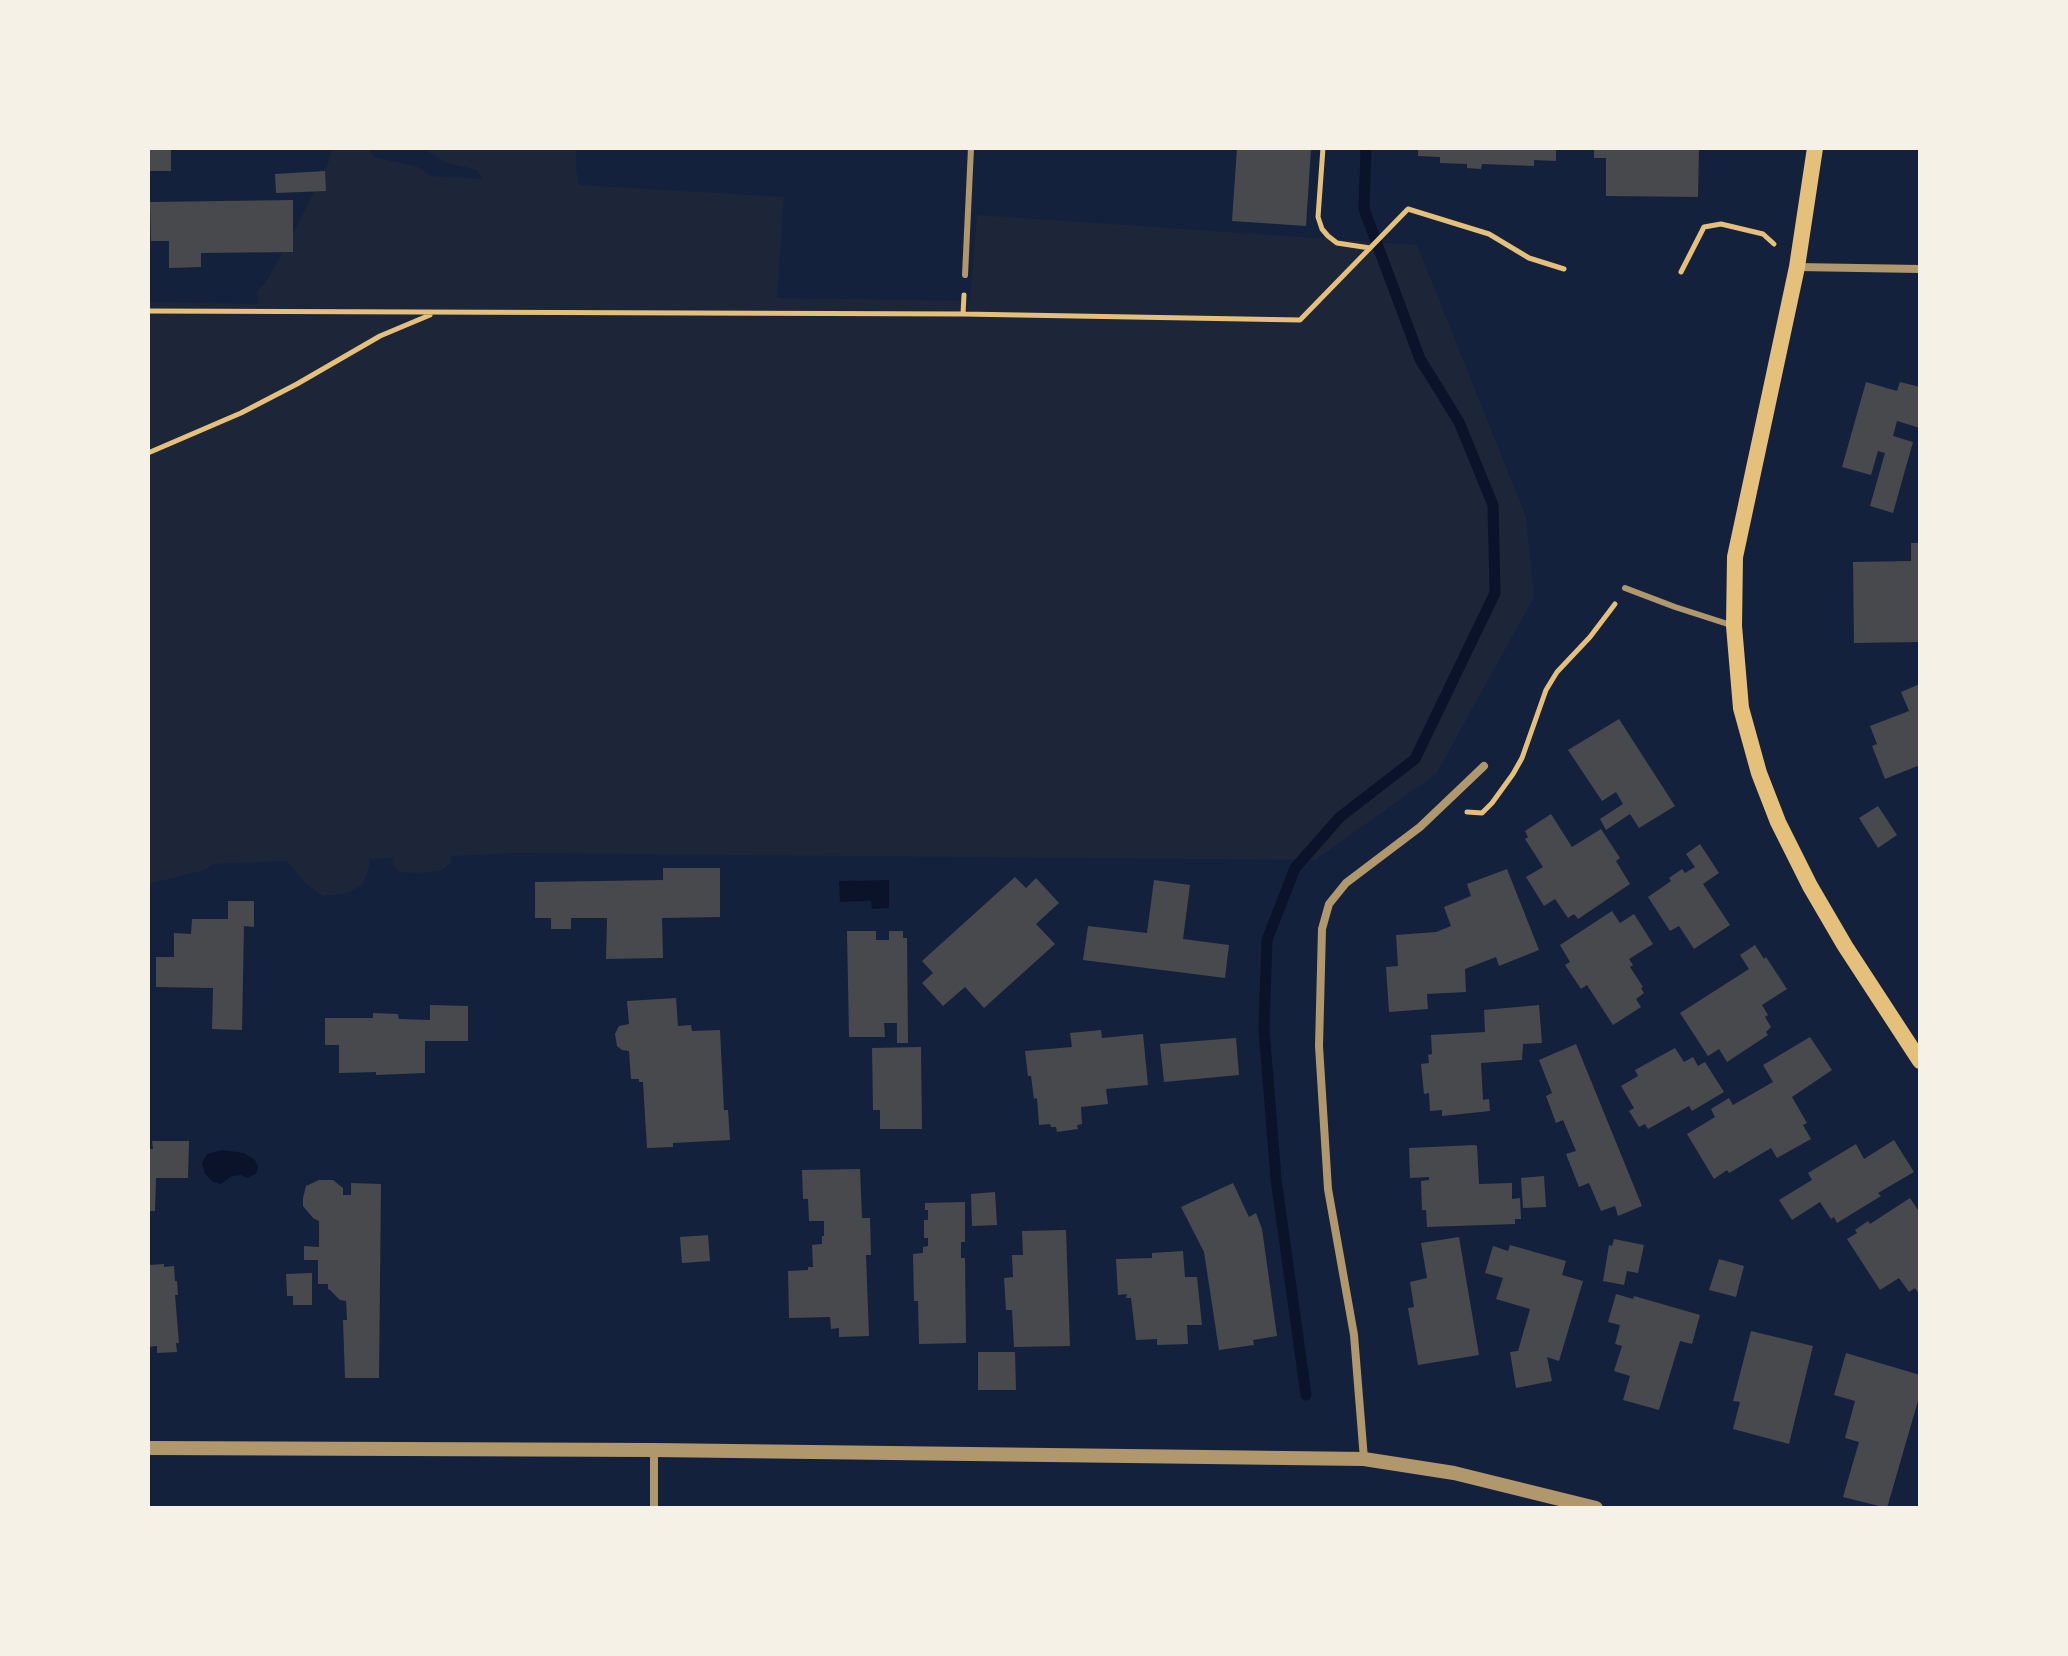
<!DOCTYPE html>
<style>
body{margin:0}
#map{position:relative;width:2068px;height:1656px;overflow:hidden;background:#14213d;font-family:"Asap Condensed",sans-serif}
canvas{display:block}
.frame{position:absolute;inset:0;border:150px solid #f6f1e7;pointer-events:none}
</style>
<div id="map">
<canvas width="2068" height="1656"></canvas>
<div class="frame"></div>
</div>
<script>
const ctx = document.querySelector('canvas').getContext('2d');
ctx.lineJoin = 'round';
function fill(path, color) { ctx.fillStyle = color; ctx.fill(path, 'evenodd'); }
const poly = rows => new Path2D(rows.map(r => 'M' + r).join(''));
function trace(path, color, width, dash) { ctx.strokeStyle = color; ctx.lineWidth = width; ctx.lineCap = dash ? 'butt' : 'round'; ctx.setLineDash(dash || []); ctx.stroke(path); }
const green = poly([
 [332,148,369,148,374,157,418,167,430,176,482,179,477,170,447,163,422,148,576,148,576,169,579,185,784,197,777,298,970,301,977,215,1417,245,1526,517,1534,597,1436,774,1315,860,516,853,451,856,451,863,440,871,419,873,399,872,392,864,393,858,369,859,369,867,363,884,348,893,323,896,305,883,287,861,213,864,205,870,148,884,148,302,258,304,257,291,265,284,296,228,329,161]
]);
const water = poly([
 [889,880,889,908,872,909,871,901,840,902,839,881],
 [222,1150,244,1153,255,1160,258,1167,256,1174,247,1178,241,1175,232,1176,221,1184,213,1182,205,1174,202,1163,207,1154]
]);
const stream = poly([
 [1306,1395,1276,1179,1264,1029,1267,940,1295,868,1340,817,1415,759,1495,593,1493,505,1459,422,1420,359,1364,209,1366,148]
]);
const building = poly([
 [148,148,171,148,171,171,149,171],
 [1237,148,1311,148,1306,226,1232,221],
 [1418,148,1556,148,1556,161,1534,160,1534,166,1482,164,1481,169,1467,168,1467,164,1440,163,1440,157,1418,156],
 [1594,148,1699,148,1698,197,1606,196,1606,158,1594,158],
 [325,171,326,191,276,193,275,174],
 [293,200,293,252,201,253,201,267,169,268,169,241,151,241,150,202],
 [1866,382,1897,391,1900,382,1920,387,1920,428,1897,421,1893,436,1913,442,1893,513,1870,506,1885,453,1878,451,1871,475,1842,467],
 [1911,543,1920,543,1920,642,1854,643,1853,562,1911,561],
 [1920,684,1920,765,1885,779,1872,746,1877,744,1870,726,1909,711,1901,692],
 [1619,719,1675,806,1639,828,1630,814,1606,830,1600,819,1623,804,1616,792,1602,801,1568,750],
 [1878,806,1897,835,1878,848,1859,818],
 [1551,814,1572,847,1601,829,1620,858,1616,861,1630,884,1578,919,1574,914,1568,918,1555,899,1544,906,1526,877,1543,867,1525,839,1528,837,1525,831],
 [1700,844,1719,873,1703,884,1730,925,1694,949,1679,926,1670,931,1648,897,1671,881,1669,878,1682,869,1685,873,1695,867,1686,854],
 [663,868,720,868,720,917,662,918,663,958,606,959,607,918,571,918,571,929,551,929,551,918,535,918,535,882,663,880],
 [1507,869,1539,950,1499,966,1496,957,1465,969,1466,992,1427,994,1428,1009,1389,1012,1386,967,1398,966,1396,935,1436,932,1451,926,1444,907,1471,896,1467,884],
 [1015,877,1026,888,1036,878,1059,903,1036,924,1055,944,984,1008,965,987,943,1006,922,983,933,973,922,961],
 [1154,880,1190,885,1183,939,1229,945,1225,978,1083,960,1088,926,1147,933],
 [228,901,254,901,254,927,244,926,242,1030,212,1029,213,988,156,987,156,957,174,957,174,933,191,934,192,919,228,919],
 [1612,911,1620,923,1634,914,1653,944,1629,959,1633,965,1630,967,1643,987,1641,988,1644,993,1636,999,1641,1007,1613,1025,1587,985,1581,989,1565,965,1570,962,1560,945],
 [847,931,876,931,876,940,889,940,889,931,903,931,903,938,907,938,908,1043,897,1043,897,1023,884,1023,885,1037,849,1037],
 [1755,945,1764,959,1766,957,1787,989,1762,1005,1768,1015,1765,1017,1771,1027,1766,1032,1768,1035,1727,1062,1719,1049,1708,1056,1680,1013,1749,969,1740,955],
 [676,998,678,1026,691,1025,692,1031,720,1030,724,1110,728,1110,730,1140,673,1143,673,1147,647,1148,643,1082,639,1082,639,1079,631,1079,629,1051,622,1050,617,1046,615,1034,619,1026,629,1024,627,1001],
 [430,1005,468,1006,468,1041,425,1041,425,1073,376,1075,376,1072,339,1073,339,1045,325,1045,325,1018,373,1018,373,1013,398,1014,399,1019,430,1020],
 [1539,1005,1542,1043,1523,1044,1522,1060,1481,1063,1483,1100,1489,1099,1490,1111,1442,1116,1442,1110,1430,1111,1429,1093,1424,1094,1421,1064,1429,1063,1428,1055,1432,1054,1431,1035,1485,1032,1484,1010],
 [1101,1030,1102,1038,1143,1034,1148,1085,1106,1089,1108,1104,1081,1107,1082,1124,1077,1125,1078,1129,1057,1132,1056,1127,1051,1127,1050,1124,1039,1125,1037,1098,1034,1099,1031,1076,1028,1076,1025,1051,1072,1047,1070,1033],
 [1810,1037,1832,1070,1792,1097,1807,1123,1803,1125,1811,1139,1777,1158,1771,1148,1729,1173,1727,1170,1714,1179,1687,1134,1715,1117,1711,1109,1729,1098,1733,1105,1773,1082,1763,1065],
 [1236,1038,1239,1075,1164,1082,1160,1044],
 [1576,1044,1642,1206,1618,1216,1615,1206,1601,1211,1589,1183,1579,1187,1566,1154,1576,1151,1563,1120,1556,1123,1546,1096,1552,1093,1539,1060],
 [921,1047,922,1129,880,1129,880,1110,873,1110,872,1048],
 [1675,1048,1684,1062,1693,1057,1698,1066,1705,1062,1724,1092,1692,1111,1689,1106,1648,1129,1645,1124,1639,1127,1629,1111,1634,1108,1621,1086,1638,1076,1635,1070],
 [1894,1140,1914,1172,1878,1193,1881,1196,1837,1223,1834,1217,1831,1219,1820,1202,1792,1220,1779,1200,1812,1180,1808,1173,1856,1144,1864,1159],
 [152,1141,189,1141,188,1178,156,1178,155,1211,148,1211,148,1149,153,1149],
 [1475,1145,1477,1146,1479,1184,1512,1183,1512,1199,1520,1198,1521,1219,1515,1219,1515,1224,1427,1227,1426,1210,1422,1210,1421,1181,1429,1180,1429,1177,1410,1178,1409,1148],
 [860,1169,862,1218,870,1218,871,1255,866,1255,869,1336,839,1337,839,1328,831,1329,830,1317,789,1318,788,1271,808,1270,808,1267,813,1267,812,1245,822,1244,822,1236,824,1236,824,1221,809,1221,808,1199,803,1199,802,1170],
 [1544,1176,1546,1207,1523,1208,1521,1178],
 [319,1180,333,1180,343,1188,343,1195,351,1195,351,1183,381,1184,379,1378,345,1378,343,1320,347,1320,346,1301,340,1300,330,1290,328,1289,328,1284,318,1284,318,1260,304,1260,304,1246,319,1247,319,1221,313,1218,303,1206,303,1198,306,1186],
 [1233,1183,1248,1215,1249,1217,1256,1213,1262,1229,1277,1336,1253,1340,1254,1345,1219,1350,1204,1252,1181,1207],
 [995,1192,997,1225,972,1226,971,1194],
 [1910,1198,1920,1213,1920,1296,1915,1288,1909,1292,1899,1278,1880,1290,1847,1239,1857,1233,1855,1230,1868,1221,1870,1224],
 [965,1202,965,1242,961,1242,961,1258,965,1258,966,1343,919,1344,918,1301,914,1301,913,1254,923,1253,923,1247,928,1246,928,1238,924,1238,924,1220,928,1220,928,1210,925,1210,925,1203],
 [1066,1230,1070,1346,1014,1347,1012,1310,1006,1310,1004,1278,1013,1277,1012,1255,1023,1255,1022,1231],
 [708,1235,710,1261,682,1263,680,1237],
 [1459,1237,1479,1355,1418,1365,1408,1308,1414,1307,1410,1282,1427,1278,1421,1243],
 [1614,1239,1644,1245,1638,1273,1627,1271,1624,1285,1603,1281,1609,1245,1612,1246],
 [1510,1245,1566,1261,1562,1275,1583,1281,1559,1361,1547,1357,1552,1381,1516,1388,1510,1352,1518,1351,1530,1309,1496,1299,1503,1278,1485,1273,1493,1246,1508,1251],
 [1183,1251,1185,1277,1197,1277,1202,1325,1187,1325,1188,1344,1157,1345,1157,1339,1136,1340,1131,1298,1126,1298,1127,1294,1118,1295,1116,1259,1152,1258,1152,1253],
 [1719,1259,1744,1266,1736,1297,1709,1290],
 [164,1264,164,1267,174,1266,175,1281,177,1281,178,1295,175,1295,179,1343,176,1343,177,1352,157,1353,157,1346,148,1347,148,1265],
 [312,1273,312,1305,293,1305,293,1296,287,1296,286,1274],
 [1616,1294,1633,1299,1634,1296,1700,1315,1692,1344,1680,1341,1659,1410,1623,1400,1630,1376,1614,1371,1622,1346,1615,1344,1620,1325,1608,1322],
 [1751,1331,1813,1346,1789,1444,1733,1429,1740,1402,1733,1401],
 [978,1352,1015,1352,1016,1390,978,1390],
 [1846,1353,1920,1375,1920,1394,1887,1508,1843,1497,1859,1442,1845,1438,1855,1401,1834,1395]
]);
const path = poly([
 [1323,148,1318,217,1322,229,1328,236,1337,243,1370,248],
 [1681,272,1704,227,1721,224,1763,234,1774,244],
 [148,311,963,314,1300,320,1408,209,1489,234,1529,258,1564,269],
 [963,314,964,295],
 [148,453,241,413,297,384,380,336,430,315],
 [1467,812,1482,813,1492,803,1513,774,1522,758,1546,690,1557,672,1590,637,1615,604]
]);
const service = poly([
 [965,275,971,148],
 [1625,588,1675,607,1734,626]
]);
const minor = poly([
 [1797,267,1920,269],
 [654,1450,654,1508],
 [1364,1459,1354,1335,1328,1189,1319,1046,1322,929,1329,904,1346,883,1420,827,1484,766]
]);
const tertiary = poly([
 [148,1448,654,1450,1364,1459,1454,1473,1596,1508]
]);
const secondary = poly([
 [1815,148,1797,267,1735,557,1734,626,1741,708,1759,773,1778,822,1810,886,1845,946,1920,1061]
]);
fill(green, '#1d2539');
fill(water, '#0b132b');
trace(stream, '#0b132b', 11);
fill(building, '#48494c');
trace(path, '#e5c07b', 5);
trace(service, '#b1986c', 6);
trace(minor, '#b1986c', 8);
trace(tertiary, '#b1986c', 14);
trace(secondary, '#e5c07b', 16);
</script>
